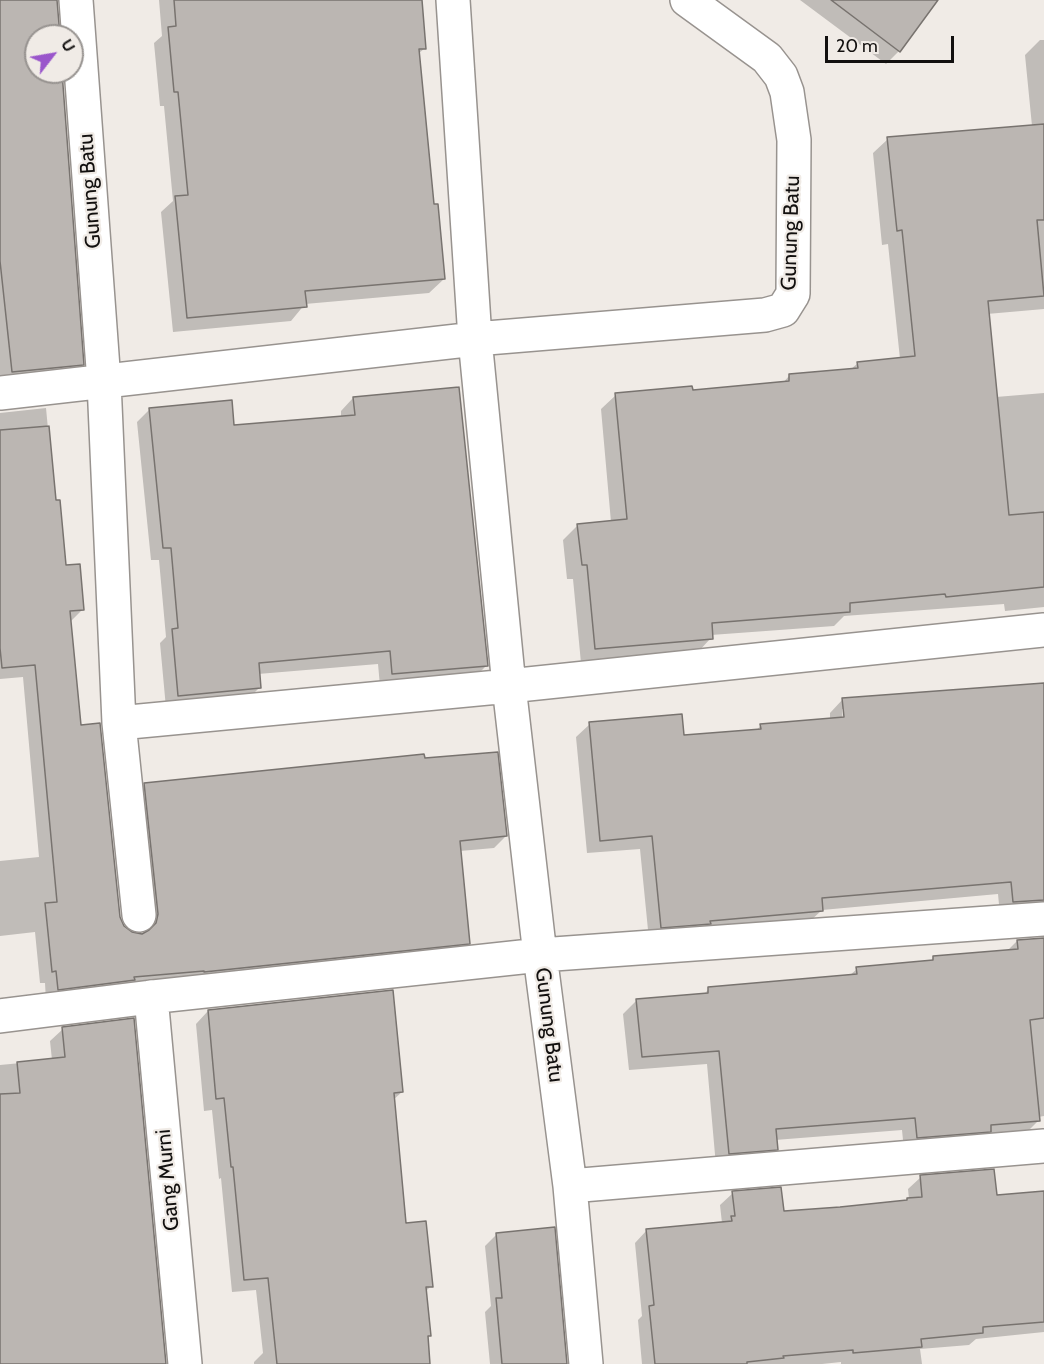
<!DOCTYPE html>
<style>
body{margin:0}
#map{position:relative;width:1044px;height:1364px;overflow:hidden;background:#f0ebe6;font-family:Cabin,sans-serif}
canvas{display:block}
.north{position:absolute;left:24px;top:24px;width:60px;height:60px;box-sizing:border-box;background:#f0ebe6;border:2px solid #979390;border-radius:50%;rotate:59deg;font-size:16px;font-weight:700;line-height:24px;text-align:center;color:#12100f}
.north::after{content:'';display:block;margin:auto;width:21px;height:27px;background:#9a56cb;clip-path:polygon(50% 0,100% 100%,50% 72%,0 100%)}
.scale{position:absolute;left:825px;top:36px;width:129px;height:27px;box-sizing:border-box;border:3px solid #12100f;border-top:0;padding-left:8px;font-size:18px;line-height:21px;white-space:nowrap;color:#12100f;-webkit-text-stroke:4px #f0ebe6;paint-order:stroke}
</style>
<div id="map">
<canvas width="1044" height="1364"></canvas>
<div class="north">U</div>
<div class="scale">20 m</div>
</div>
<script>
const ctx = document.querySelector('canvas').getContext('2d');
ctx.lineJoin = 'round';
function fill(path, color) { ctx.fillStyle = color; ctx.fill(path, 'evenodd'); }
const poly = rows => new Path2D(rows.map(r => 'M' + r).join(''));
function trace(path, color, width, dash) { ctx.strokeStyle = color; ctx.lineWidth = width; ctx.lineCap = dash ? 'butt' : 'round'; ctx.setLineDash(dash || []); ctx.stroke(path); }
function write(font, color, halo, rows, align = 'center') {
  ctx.font = font + ' Cabin,sans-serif'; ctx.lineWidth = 4.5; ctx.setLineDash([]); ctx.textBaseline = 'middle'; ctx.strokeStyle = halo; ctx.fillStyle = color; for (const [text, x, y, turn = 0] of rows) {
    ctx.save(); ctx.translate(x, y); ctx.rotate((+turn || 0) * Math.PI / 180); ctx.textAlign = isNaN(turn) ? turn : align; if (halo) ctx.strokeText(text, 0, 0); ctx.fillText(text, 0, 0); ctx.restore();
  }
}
const shadow = poly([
 [0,0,56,0,58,36,36,36,36,72,61,72,82,364,70,376,0,384],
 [159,0,420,0,425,48,418,54,433,206,444,279,429,293,305,304,291,321,173,332,161,212,173,201,164,106,160,106,154,43,162,36],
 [800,0,936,0,899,51,886,64],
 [1040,40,1044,40,1044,309,987,314,996,397,1044,393,1044,607,1005,611,1004,604,844,616,834,626,711,635,711,638,697,653,581,663,573,579,567,579,563,540,578,525,611,522,601,409,616,395,691,392,782,384,789,376,850,370,858,363,900,359,888,244,882,245,873,153,888,139,1032,126,1025,55],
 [353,398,487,665,474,678,380,686,378,664,258,674,259,688,246,701,166,708,160,643,166,637,159,560,151,560,137,422,150,409,233,426,341,417,341,411],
 [46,408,55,502,65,567,83,609,70,622,79,726,122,926,131,934,145,934,146,927,132,796,145,784,424,760,506,836,494,848,460,851,469,943,456,956,46,1001,45,983,40,983,35,932,0,936,0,861,39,857,23,677,0,679,0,413],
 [1044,684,1044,919,1000,915,998,894,822,910,808,923,649,940,640,849,587,853,576,737,590,724,683,737,756,731,761,725,830,719,830,713,843,699],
 [842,709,845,709,843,724],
 [1044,939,1044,1116,1038,1117,1038,1121,1025,1134,904,1150,902,1130,775,1140,776,1149,763,1162,716,1166,707,1064,629,1070,623,1014,637,1000,703,995,709,989,849,976,857,969,929,962,934,957,1007,951,1017,941],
 [208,1011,402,1092,393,1100,405,1224,431,1286,425,1292,429,1335,426,1338,429,1364,254,1364,254,1362,263,1353,256,1290,232,1292,221,1178,219,1179,212,1110,204,1111,196,1024],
 [63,1029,165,1364,0,1364,0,1065,52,1060,50,1041],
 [921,1177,995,1197,1044,1192,1044,1332,976,1339,969,1345,920,1349,922,1364,841,1364,841,1362,822,1364,642,1364,638,1320,642,1316,635,1243,647,1230,722,1223,720,1205,733,1193,782,1213,905,1202,909,1199,908,1189],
 [497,1234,564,1364,490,1364,485,1312,491,1306,485,1246]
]);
const building = poly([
 [0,0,57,0,60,36,36,36,36,72,62,72,84,365,12,372,0,261,0,0],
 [174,0,422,0,426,49,419,49,434,204,438,204,445,279,305,291,307,307,187,318,175,196,188,195,178,92,174,92,168,27,176,26,174,0],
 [831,0,938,0,900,52,831,0],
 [1044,124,1044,220,1037,220,1044,296,988,301,1009,515,1044,512,1044,587,946,597,945,594,850,603,850,612,712,623,713,639,595,649,587,565,582,565,577,524,627,519,615,393,692,386,693,390,789,381,789,374,858,368,857,362,915,356,902,230,897,231,887,137,1044,124],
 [459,387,488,666,392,674,390,651,259,663,261,688,178,696,172,629,178,628,171,548,163,548,149,408,232,400,234,425,355,415,353,397,459,387],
 [49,426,56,500,60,500,66,565,80,564,84,610,70,611,81,725,100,723,120,917,124,926,132,932,142,934,149,930,156,923,158,914,144,783,424,754,425,758,498,752,507,836,460,841,470,944,204,972,204,971,134,977,135,980,58,990,56,971,52,972,45,903,57,902,35,665,2,668,0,648,0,430,49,426],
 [1044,683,1044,900,1013,902,1011,882,822,898,823,911,710,921,711,924,661,928,652,836,600,841,589,722,682,714,684,735,761,729,760,724,844,717,842,698,1044,683],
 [1044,938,1044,1018,1030,1020,1040,1121,991,1125,991,1132,917,1138,915,1118,776,1129,778,1150,729,1154,719,1051,642,1057,636,999,708,993,708,987,857,974,856,967,933,960,933,956,1018,949,1017,940,1044,938],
 [393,990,403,1092,394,1093,406,1223,426,1221,433,1287,426,1287,431,1336,428,1336,430,1364,277,1364,268,1278,244,1280,233,1167,231,1167,224,1098,216,1099,208,1010,393,990],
 [134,1018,166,1364,0,1364,0,1094,20,1093,17,1062,65,1057,62,1027,134,1018],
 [994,1169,997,1195,1044,1191,1044,1322,983,1327,983,1333,921,1339,922,1347,853,1353,853,1350,783,1356,784,1358,747,1362,747,1364,655,1364,649,1306,654,1305,646,1229,732,1221,731,1216,735,1216,732,1191,781,1187,784,1211,840,1207,907,1200,907,1198,922,1197,920,1175,994,1169],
 [555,1227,567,1364,502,1364,496,1298,502,1298,496,1233,555,1227]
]);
const street = poly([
 [76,0,104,382,119,723,139,915],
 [453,0,475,339,509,686,540,955,570,1186,586,1364],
 [0,393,475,339,765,315,783,310,793,294,794,140,787,92,781,76,767,58,687,0],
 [119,723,509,686,1044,630],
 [151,997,185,1364],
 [0,1016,151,997,540,955,1044,919],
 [570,1186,1044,1146]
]);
const streetNames = [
 ["Gunung Batu",90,191,-94],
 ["Gunung Batu",791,233,-88],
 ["Gunung Batu",549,1025,83],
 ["Gang Murni",168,1180,-95]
];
fill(shadow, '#0003');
fill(building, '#bbb6b2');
trace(building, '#78736f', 1.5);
trace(street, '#98938f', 36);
trace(street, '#fff', 33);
write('21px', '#12100f', '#f0ebe6', streetNames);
</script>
